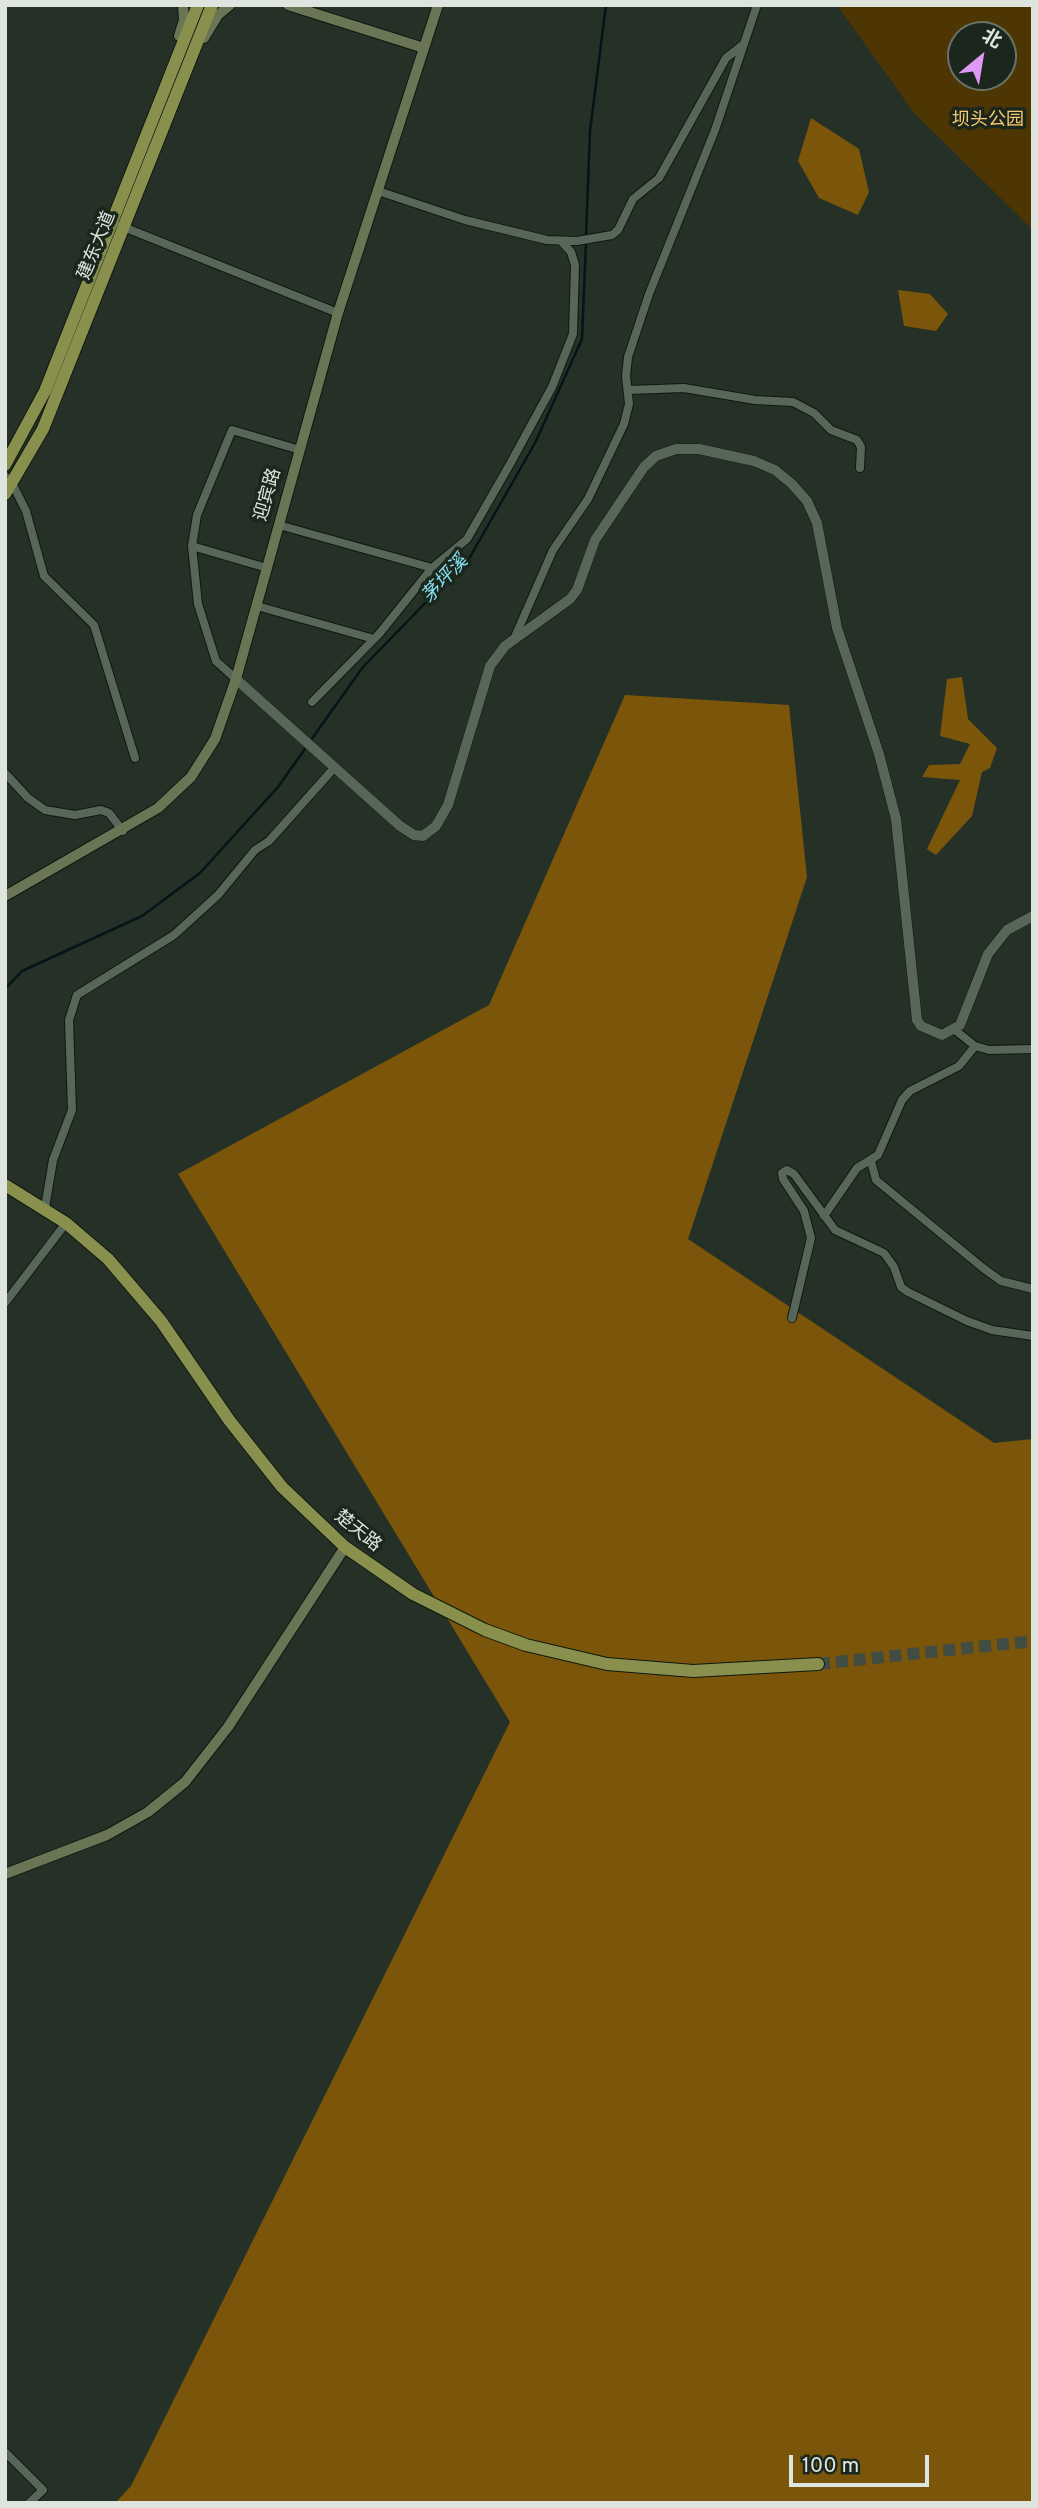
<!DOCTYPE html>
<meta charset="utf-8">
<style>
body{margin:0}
#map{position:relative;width:1038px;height:2508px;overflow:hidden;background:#253126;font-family:Overpass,"Noto Sans SC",sans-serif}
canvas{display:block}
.frame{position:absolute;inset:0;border:7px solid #dee5de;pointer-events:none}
.north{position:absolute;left:947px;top:21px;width:70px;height:70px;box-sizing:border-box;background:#1b271c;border:2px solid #69736a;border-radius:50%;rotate:30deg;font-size:19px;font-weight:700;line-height:28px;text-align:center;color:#dee5de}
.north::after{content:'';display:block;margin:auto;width:24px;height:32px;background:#dd99f3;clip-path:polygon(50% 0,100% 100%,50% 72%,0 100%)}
.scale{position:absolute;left:789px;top:2455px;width:140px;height:32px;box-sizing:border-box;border:4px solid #dee5de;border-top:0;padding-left:9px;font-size:21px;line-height:24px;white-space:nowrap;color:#dee5de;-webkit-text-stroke:5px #1b271c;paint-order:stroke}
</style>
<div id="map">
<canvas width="1038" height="2508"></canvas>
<div class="frame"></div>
<div class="north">北</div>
<div class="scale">100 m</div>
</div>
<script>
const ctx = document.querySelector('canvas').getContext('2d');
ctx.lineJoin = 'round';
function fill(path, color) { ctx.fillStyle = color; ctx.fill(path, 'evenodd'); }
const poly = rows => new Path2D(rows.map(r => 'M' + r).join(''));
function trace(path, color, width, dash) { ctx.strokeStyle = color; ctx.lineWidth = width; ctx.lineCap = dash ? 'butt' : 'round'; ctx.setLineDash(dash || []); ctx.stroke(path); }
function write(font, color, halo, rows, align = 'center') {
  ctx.font = font + ' Overpass,"Noto Sans SC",sans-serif'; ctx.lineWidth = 7; ctx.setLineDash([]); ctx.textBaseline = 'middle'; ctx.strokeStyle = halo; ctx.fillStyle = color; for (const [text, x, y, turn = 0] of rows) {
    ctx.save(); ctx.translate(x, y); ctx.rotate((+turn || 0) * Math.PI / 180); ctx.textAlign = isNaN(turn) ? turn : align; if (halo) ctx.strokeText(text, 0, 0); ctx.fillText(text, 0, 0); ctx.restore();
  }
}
const green = poly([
 [837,5,1033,5,1033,230,914,113],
 [961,35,1003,35,1003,77,961,77]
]);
const forest = poly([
 [811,118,859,149,869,192,858,215,819,198,798,161],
 [898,290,930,294,948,314,936,331,904,326],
 [962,677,968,719,997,748,990,768,982,772,972,816,936,855,927,849,960,780,922,777,929,765,960,764,970,744,940,736,947,679],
 [625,695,789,705,807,877,688,1239,994,1443,1033,1439,1033,2503,115,2503,131,2486,510,1722,178,1174,489,1005]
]);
const stream = poly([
 [586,236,590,131,606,5],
 [311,740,363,667,470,557,535,443,582,339,586,243],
 [5,989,22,971,142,916,200,873,278,787,307,746]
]);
const trunkTunnel = poly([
 [818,1664,1033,1641]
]);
const minor = poly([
 [378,191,465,220,547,240,577,241,612,235,618,230,633,199,659,178,726,58,744,44],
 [121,226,338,313],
 [629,390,684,388,755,400,793,402,814,413,831,430,857,440,861,447,860,468],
 [5,476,12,483,26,511,44,576,94,625,135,758],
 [279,525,432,568],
 [192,546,267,568],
 [257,606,374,639],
 [514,639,553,550,588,499,624,424,629,404,626,376,628,357,649,294,715,130,757,5],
 [236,679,216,661,198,604,192,546,197,515,232,430,300,450],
 [312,702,379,634,432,568,467,539,510,464,552,387,573,334,575,265,571,252,562,242],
 [5,773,28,798,45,810,75,815,101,810,109,813,123,831],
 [955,1030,975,1046,989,1050,1033,1049],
 [871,1161,876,1180,983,1268,1001,1281,1033,1289],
 [45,1208,53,1160,72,1110,69,1020,77,995,174,935,218,895,255,850,269,841,335,767],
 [824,1216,857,1168,878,1155,902,1100,910,1091,959,1066,975,1046],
 [5,1303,66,1223],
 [792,1318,811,1238,804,1211,783,1179,782,1173,787,1170,794,1174,835,1230,884,1253,894,1267,901,1287,908,1292,967,1321,992,1330,1033,1336],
 [5,2452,43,2490,29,2503]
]);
const tertiary = poly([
 [236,679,400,826,414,835,423,836,436,826,448,805,490,666,505,646,570,599,577,590,595,540,644,467,656,456,676,449,699,449,754,461,775,470,792,484,807,501,817,523,837,628,879,754,896,819,917,1020,921,1026,942,1035,960,1025,988,954,1007,930,1033,916]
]);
const secondary = poly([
 [288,5,424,48],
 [179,36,184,20,183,5],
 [204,38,218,15,230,5],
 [5,896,158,808,191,777,215,739,236,679,338,313,438,5],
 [5,1874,107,1835,148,1812,185,1782,228,1727,345,1547]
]);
const trunk = poly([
 [5,465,45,391,198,5],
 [5,494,43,429,212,5],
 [5,1185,66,1223,108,1259,161,1321,229,1420,282,1487,345,1547,413,1594,485,1630,526,1645,607,1664,693,1671,818,1664]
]);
const parkNames = [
 ["坝头公园",988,121]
];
const streetNames = [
 ["建东大道",98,246,-68],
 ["迎宾路",269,495,-74],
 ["楚天路",357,1532,39]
];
const waterNames = [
 ["茅坪溪",446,580,-47]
];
fill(green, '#4d3504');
fill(forest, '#7b560a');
trace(stream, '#041418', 2.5);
trace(trunkTunnel, '#414c42', 12, [12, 6]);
trace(minor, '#0e180f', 10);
trace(tertiary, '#0e180f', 11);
trace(secondary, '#0e180f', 12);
trace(trunk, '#0e180f', 14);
trace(minor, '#586559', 8);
trace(tertiary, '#586559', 10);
trace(secondary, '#6a7555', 10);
trace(trunk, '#89904e', 12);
write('18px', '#fcc871', '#1b271c', parkNames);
write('18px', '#dee5de', '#1b271c', streetNames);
write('italic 19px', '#88e1f6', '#1b271c', waterNames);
</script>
